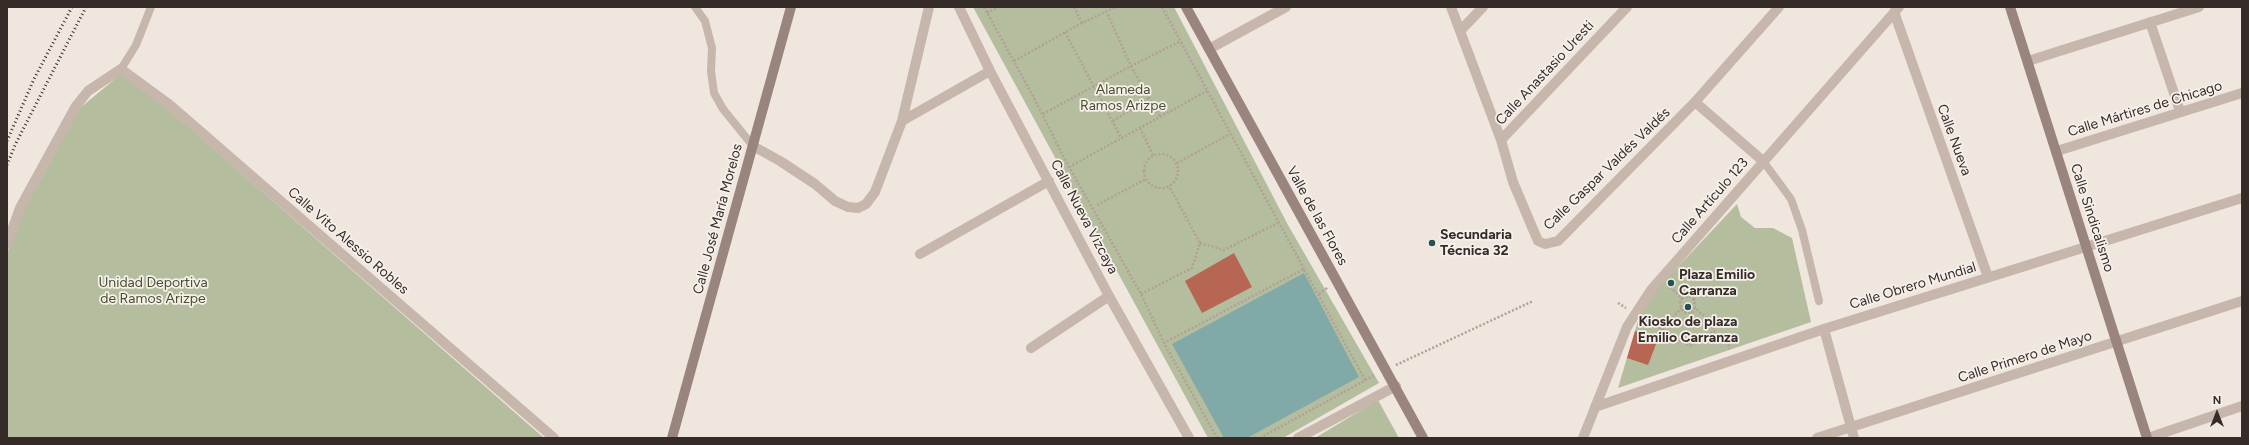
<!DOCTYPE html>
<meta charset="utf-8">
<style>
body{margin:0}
#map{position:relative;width:2249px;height:445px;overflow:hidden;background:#efe6de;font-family:Figtree,sans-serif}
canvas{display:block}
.frame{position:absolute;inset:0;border:8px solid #352c29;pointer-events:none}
.north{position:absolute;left:2197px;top:393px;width:40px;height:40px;-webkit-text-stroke:3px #f7f0ea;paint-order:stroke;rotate:0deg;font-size:11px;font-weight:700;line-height:16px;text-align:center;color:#352c29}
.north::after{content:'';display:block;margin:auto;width:14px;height:18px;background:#352c29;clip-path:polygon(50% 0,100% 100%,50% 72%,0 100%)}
</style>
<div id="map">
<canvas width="2249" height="445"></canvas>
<div class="frame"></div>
<div class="north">N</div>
</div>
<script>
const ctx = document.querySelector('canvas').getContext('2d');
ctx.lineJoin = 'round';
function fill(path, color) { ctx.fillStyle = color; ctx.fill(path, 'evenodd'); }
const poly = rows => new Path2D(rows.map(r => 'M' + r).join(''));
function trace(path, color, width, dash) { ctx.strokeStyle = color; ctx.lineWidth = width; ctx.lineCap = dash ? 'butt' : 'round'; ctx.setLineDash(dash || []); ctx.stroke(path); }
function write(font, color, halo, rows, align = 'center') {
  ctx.font = font + ' Figtree,sans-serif'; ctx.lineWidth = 3.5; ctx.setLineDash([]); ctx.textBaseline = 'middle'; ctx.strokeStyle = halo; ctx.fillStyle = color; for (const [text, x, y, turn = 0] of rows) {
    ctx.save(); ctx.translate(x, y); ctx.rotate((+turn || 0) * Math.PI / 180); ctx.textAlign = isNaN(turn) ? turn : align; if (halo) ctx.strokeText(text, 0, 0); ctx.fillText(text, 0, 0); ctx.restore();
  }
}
const green = poly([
 [973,7,1174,7,1288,225,1379,383,1283,438,1208,438],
 [121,74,169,110,544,438,7,438,7,254,17,223,80,108],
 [1737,204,1741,217,1755,228,1773,228,1792,238,1811,322,1618,388,1643,304],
 [1378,400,1399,438,1315,438]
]);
const water = poly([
 [1304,273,1359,377,1247,438,1224,438,1172,344]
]);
const building = poly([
 [1234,253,1252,287,1202,313,1185,281],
 [1635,331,1658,339,1648,365,1627,358]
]);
const path = poly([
 [984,7,1033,96,1063,156,1141,294,1164,343],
 [1074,7,1082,23,1116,7],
 [1162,7,1304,269],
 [1106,11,1131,66,1181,41],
 [987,13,999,7],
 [1065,32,1121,138],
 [1014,61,1082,23],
 [1043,114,1131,66,1160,117],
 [1113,121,1149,98],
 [1140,128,1153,155],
 '1144 171a17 17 0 1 1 34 0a17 17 0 1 1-34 0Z',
 [1177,163,1230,134],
 [1069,167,1207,91],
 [1097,205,1146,179],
 [1200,243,1224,250,1278,223],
 [1670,287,1682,298,1689,296,1694,300,1695,308,1711,322,1714,331],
 [1141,294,1192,268,1200,243,1169,186],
 [1319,294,1327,288],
 [1682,298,1680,301,1682,310,1686,313,1692,313,1695,308],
 [1694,300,1698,293,1709,289],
 [1618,303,1626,308],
 [1645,320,1690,346,1714,331,1727,342,1730,349],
 [1662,330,1681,308],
 [1396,365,1533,301],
 [1217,438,1164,343,1304,269,1365,380],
 [1260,438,1375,375]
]);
const lane = poly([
 [695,7,705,21,712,48,711,71,714,93,723,109,753,146],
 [121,69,136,45,151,7],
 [1763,161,1791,199,1802,230,1819,301]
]);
const street = poly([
 [959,7,990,71,1109,296,1189,438],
 [1451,7,1501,140,1513,182,1538,241,1545,244,1558,241,1695,102,1779,7],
 [1894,12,1988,277],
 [2150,22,2180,111],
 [1460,31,1483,7],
 [1209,49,1286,7],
 [2028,61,2199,7],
 [1695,102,1763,161],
 [902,121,990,71],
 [1501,140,1627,7],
 [753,146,780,161,815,184,835,201,848,207,858,208,866,204,875,192,902,121,929,7],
 [2057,151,2242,93],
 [7,244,20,208,76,106,88,91,121,69,170,105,554,438],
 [920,254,1049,181],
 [1824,329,1854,438],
 [1031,348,1109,296],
 [1595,407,1824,329,2242,198],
 [1298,438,1396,386],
 [1583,438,1627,327,1651,290,1899,7],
 [1817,438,2242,301],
 [2148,438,2242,406]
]);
const secondary = poly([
 [1186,7,1423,438],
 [2010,7,2147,438],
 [672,438,791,7]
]);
const rail = poly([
 [7,141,34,79,72,7],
 [7,165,15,145,86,7]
]);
const markers = [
 [1432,243,4,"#245151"],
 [1671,283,4,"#245151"],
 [1688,307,4,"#245151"]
];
const streetNames = [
 ["Calle Anastasio Uresti",1545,73,-47],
 ["Calle Mártires de Chicago",2145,109,-17],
 ["Calle Nueva",1954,140,70],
 ["Calle Gaspar Valdés Valdés",1607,169,-44],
 ["Calle Artículo 123",1710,201,-49],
 ["Valle de las Flores",1317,216,61],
 ["Calle Nueva Vizcaya",1084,217,62],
 ["Calle Sindicalismo",2092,218,72],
 ["Calle José María Morelos",718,219,-75],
 ["Calle Vito Alessio Robles",348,241,41],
 ["Calle Obrero Mundial",1913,286,-17],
 ["Calle Primero de Mayo",2025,357,-18]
];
const parkNames = [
 ["Alameda",1123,90],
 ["Ramos Arizpe",1123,106],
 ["Unidad Deportiva",153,283],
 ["de Ramos Arizpe",153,299]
];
const poiNames = [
 ["Secundaria",1440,235],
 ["Técnica 32",1440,251],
 ["Plaza Emilio",1679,275],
 ["Carranza",1679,291],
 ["Kiosko de plaza",1688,322,"center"],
 ["Emilio Carranza",1688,338,"center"]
];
fill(green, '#b5bd9f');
fill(water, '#80a9a8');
fill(building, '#b76654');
trace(path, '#b2a095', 2.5, [2, 2]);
trace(lane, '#c6b6ab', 8);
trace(street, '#c6b6ab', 10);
trace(secondary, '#99857d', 10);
trace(rail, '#352c29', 3, [1, 3]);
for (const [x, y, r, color] of markers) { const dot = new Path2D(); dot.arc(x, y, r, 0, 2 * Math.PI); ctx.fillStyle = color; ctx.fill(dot); trace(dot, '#f7f0ea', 1.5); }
write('14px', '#352c29', '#f7f0ea', streetNames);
write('14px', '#465030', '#f7f0ea', parkNames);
write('bold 14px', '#352c29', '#f7f0ea', poiNames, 'left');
</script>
